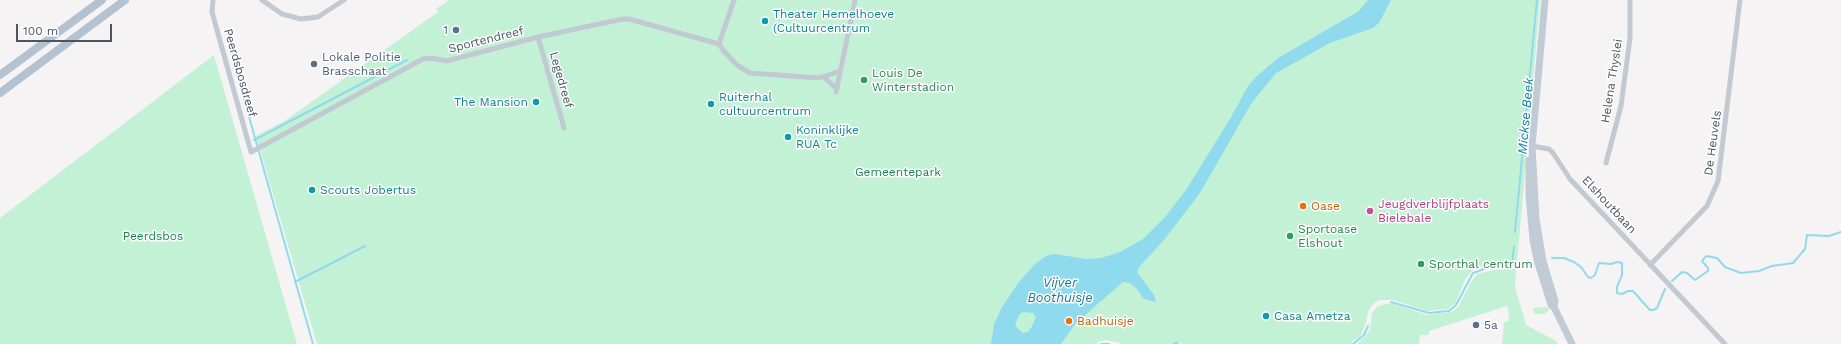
<!DOCTYPE html>
<style>
body{margin:0}
#map{position:relative;width:1841px;height:344px;overflow:hidden;background:#f5f3f3;font-family:"Work Sans",sans-serif}
canvas{display:block}
.scale{position:absolute;left:16px;top:24px;width:96px;height:18px;box-sizing:border-box;border:2px solid #4a5661;border-top:0;padding-left:5px;font-size:12px;line-height:14px;white-space:nowrap;color:#4a5661;-webkit-text-stroke:3px #fff;paint-order:stroke}
</style>
<div id="map">
<canvas width="1841" height="344"></canvas>
<div class="scale">100 m</div>
</div>
<script>
const ctx = document.querySelector('canvas').getContext('2d');
ctx.lineJoin = 'round';
function fill(path, color) { ctx.fillStyle = color; ctx.fill(path, 'evenodd'); }
const poly = rows => new Path2D(rows.map(r => 'M' + r).join(''));
function trace(path, color, width, dash) { ctx.strokeStyle = color; ctx.lineWidth = width; ctx.lineCap = dash ? 'butt' : 'round'; ctx.setLineDash(dash || []); ctx.stroke(path); }
function write(font, color, halo, rows, align = 'center') {
  ctx.font = font + ' "Work Sans",sans-serif'; ctx.lineWidth = 3; ctx.setLineDash([]); ctx.textBaseline = 'middle'; ctx.strokeStyle = halo; ctx.fillStyle = color; for (const [text, x, y, turn = 0] of rows) {
    ctx.save(); ctx.translate(x, y); ctx.rotate((+turn || 0) * Math.PI / 180); ctx.textAlign = isNaN(turn) ? turn : align; if (halo) ctx.strokeText(text, 0, 0); ctx.fillText(text, 0, 0); ctx.restore();
  }
}
const green = poly([
 [449,0,1540,0,1517,263,1491,263,1473,270,1466,278,1455,303,1448,309,1427,311,1393,300,1379,300,1373,304,1368,311,1366,323,1360,337,1352,341,1351,344,1182,344,1177,340,1170,344,1123,344,1107,340,1100,341,1097,344,317,344,256,136,283,122,438,12,436,9],
 [214,55,297,344,0,344,0,218],
 [1501,268,1516,269,1515,287,1526,325,1556,341,1558,344,1502,344,1504,322,1508,322,1509,314,1507,306,1429,331,1429,335,1420,335,1419,344,1357,344,1367,334,1370,329,1372,313,1378,306,1391,303,1427,315,1452,312,1458,307,1470,284,1477,274],
 [1545,307,1550,309,1545,314,1534,314,1533,308]
]);
const water = poly([
 [1368,0,1391,0,1379,23,1373,28,1330,43,1276,73,1251,104,1200,193,1164,240,1139,267,1137,272,1154,295,1156,302,1144,299,1136,288,1130,283,1123,282,1076,323,1061,344,991,344,994,324,1002,307,1019,282,1035,264,1046,256,1054,254,1087,259,1101,258,1120,252,1143,239,1165,217,1186,190,1230,119,1248,86,1256,77,1278,58,1359,11],
 [1023,312,1033,313,1036,317,1031,328,1028,332,1023,333,1015,326,1019,315]
]);
const stream = poly([
 [237,74,313,344],
 [254,140,407,60],
 [1515,232,1537,0],
 [1552,258,1564,258,1574,262,1581,267,1588,277,1591,278,1595,275,1599,263,1611,264,1617,262,1622,263,1622,275,1617,287,1617,293,1622,294,1628,291,1633,291,1650,310,1653,310,1657,308,1665,289],
 [1512,265,1514,246],
 [1523,265,1527,265],
 [1672,281,1682,272,1687,273,1695,280,1708,271,1708,268,1702,261,1706,256,1717,258,1725,267,1741,273,1759,271,1772,266,1793,263,1805,249,1807,235,1829,236,1841,232],
 [295,282,365,246],
 [1391,302,1429,313,1449,311,1456,305,1473,273,1492,266,1516,265],
 [1101,344,1109,344],
 [1173,344,1177,342,1178,344],
 [1353,344,1364,335,1368,326]
]);
const street = poly([
 [213,0,212,12,251,152,423,59,432,58,447,61,538,37,623,19,629,19,719,44],
 [262,0,282,14,301,19,318,17,344,0],
 [734,0,719,44,723,50,737,65,750,73,819,78,840,71],
 [538,37,564,128],
 [824,77,837,89],
 [836,92,855,0],
 [1532,146,1549,149,1553,153,1570,179,1725,344],
 [1606,163,1621,106,1630,38,1630,0],
 [1650,265,1707,206,1718,181,1740,0]
]);
const secondary = poly([
 [1545,0,1532,146,1536,219,1543,261,1555,301,1554,307],
 [1529,160,1529,195,1533,240,1537,260,1551,305,1554,307,1572,344]
]);
const primary = poly([
 [0,75,102,0],
 [0,93,125,0]
]);
const markers = [
 [765,21,4,"#0f9aa8"],
 [456,30,4,"#5c6f8a"],
 [314,64,4,"#5c6f8a"],
 [864,80,4,"#2e9e5b"],
 [536,102,4,"#0f9aa8"],
 [711,104,4,"#0f9aa8"],
 [788,137,4,"#0f9aa8"],
 [312,190,4,"#0f9aa8"],
 [1303,206,4,"#e8710a"],
 [1370,211,4,"#d1479c"],
 [1290,236,4,"#2e9e5b"],
 [1421,264,4,"#2e9e5b"],
 [1266,316,4,"#0f9aa8"],
 [1069,321,4,"#e8710a"],
 [1476,325,4,"#5c6f8a"]
];
const cultureNames = [
 ["Theater Hemelhoeve",773,14],
 ["(Cultuurcentrum",773,28],
 ["Ruiterhal",719,97],
 ["cultuurcentrum",719,111],
 ["The Mansion",528,102,"right"],
 ["Koninklijke",796,130],
 ["RUA Tc",796,144],
 ["Scouts Jobertus",320,190],
 ["Casa Ametza",1274,316]
];
const serviceNames = [
 ["1",448,30,"right"],
 ["Lokale Politie",322,57],
 ["Brasschaat",322,71],
 ["5a",1484,325]
];
const streetNames = [
 ["Sportendreef",486,40,-14],
 ["Peerdsbosdreef",240,73,74],
 ["Legedreef",561,80,74],
 ["Helena Thyslei",1612,81,-81],
 ["De Heuvels",1713,143,-82],
 ["Elshoutbaan",1609,205,47]
];
const leisureNames = [
 ["Louis De",872,73],
 ["Winterstadion",872,87],
 ["Sportoase",1298,229],
 ["Elshout",1298,243],
 ["Sporthal centrum",1429,264]
];
const parkNames = [
 ["Gemeentepark",898,172],
 ["Peerdsbos",153,236]
];
const hotelNames = [
 ["Jeugdverblijfplaats",1378,204],
 ["Bielebale",1378,218]
];
const foodNames = [
 ["Oase",1311,206],
 ["Badhuisje",1077,321]
];
const waterNames = [
 ["Mickse Beek",1526,116,-85],
 ["Vijver",1060,283],
 ["Boothuisje",1060,298]
];
fill(green, '#c3f1d5');
fill(water, '#90daee');
trace(stream, '#90daee', 2);
trace(street, '#c1cad2', 5);
trace(secondary, '#c1cbd6', 7);
trace(primary, '#b3c2d1', 8);
for (const [x, y, r, color] of markers) { const dot = new Path2D(); dot.arc(x, y, r, 0, 2 * Math.PI); ctx.fillStyle = color; ctx.fill(dot); trace(dot, '#fff', 1.5); }
write('12px', '#0d838f', '#fff', cultureNames, 'left');
write('12px', '#4e5e75', '#fff', serviceNames, 'left');
write('12px', '#4a5661', '#fff', streetNames);
write('12px', '#27864d', '#fff', leisureNames, 'left');
write('12px', '#17864f', '#fff', parkNames);
write('12px', '#b23c85', '#fff', hotelNames, 'left');
write('12px', '#c56008', '#fff', foodNames, 'left');
write('italic 13px', '#0c7c9b', '#fff', waterNames);
</script>
